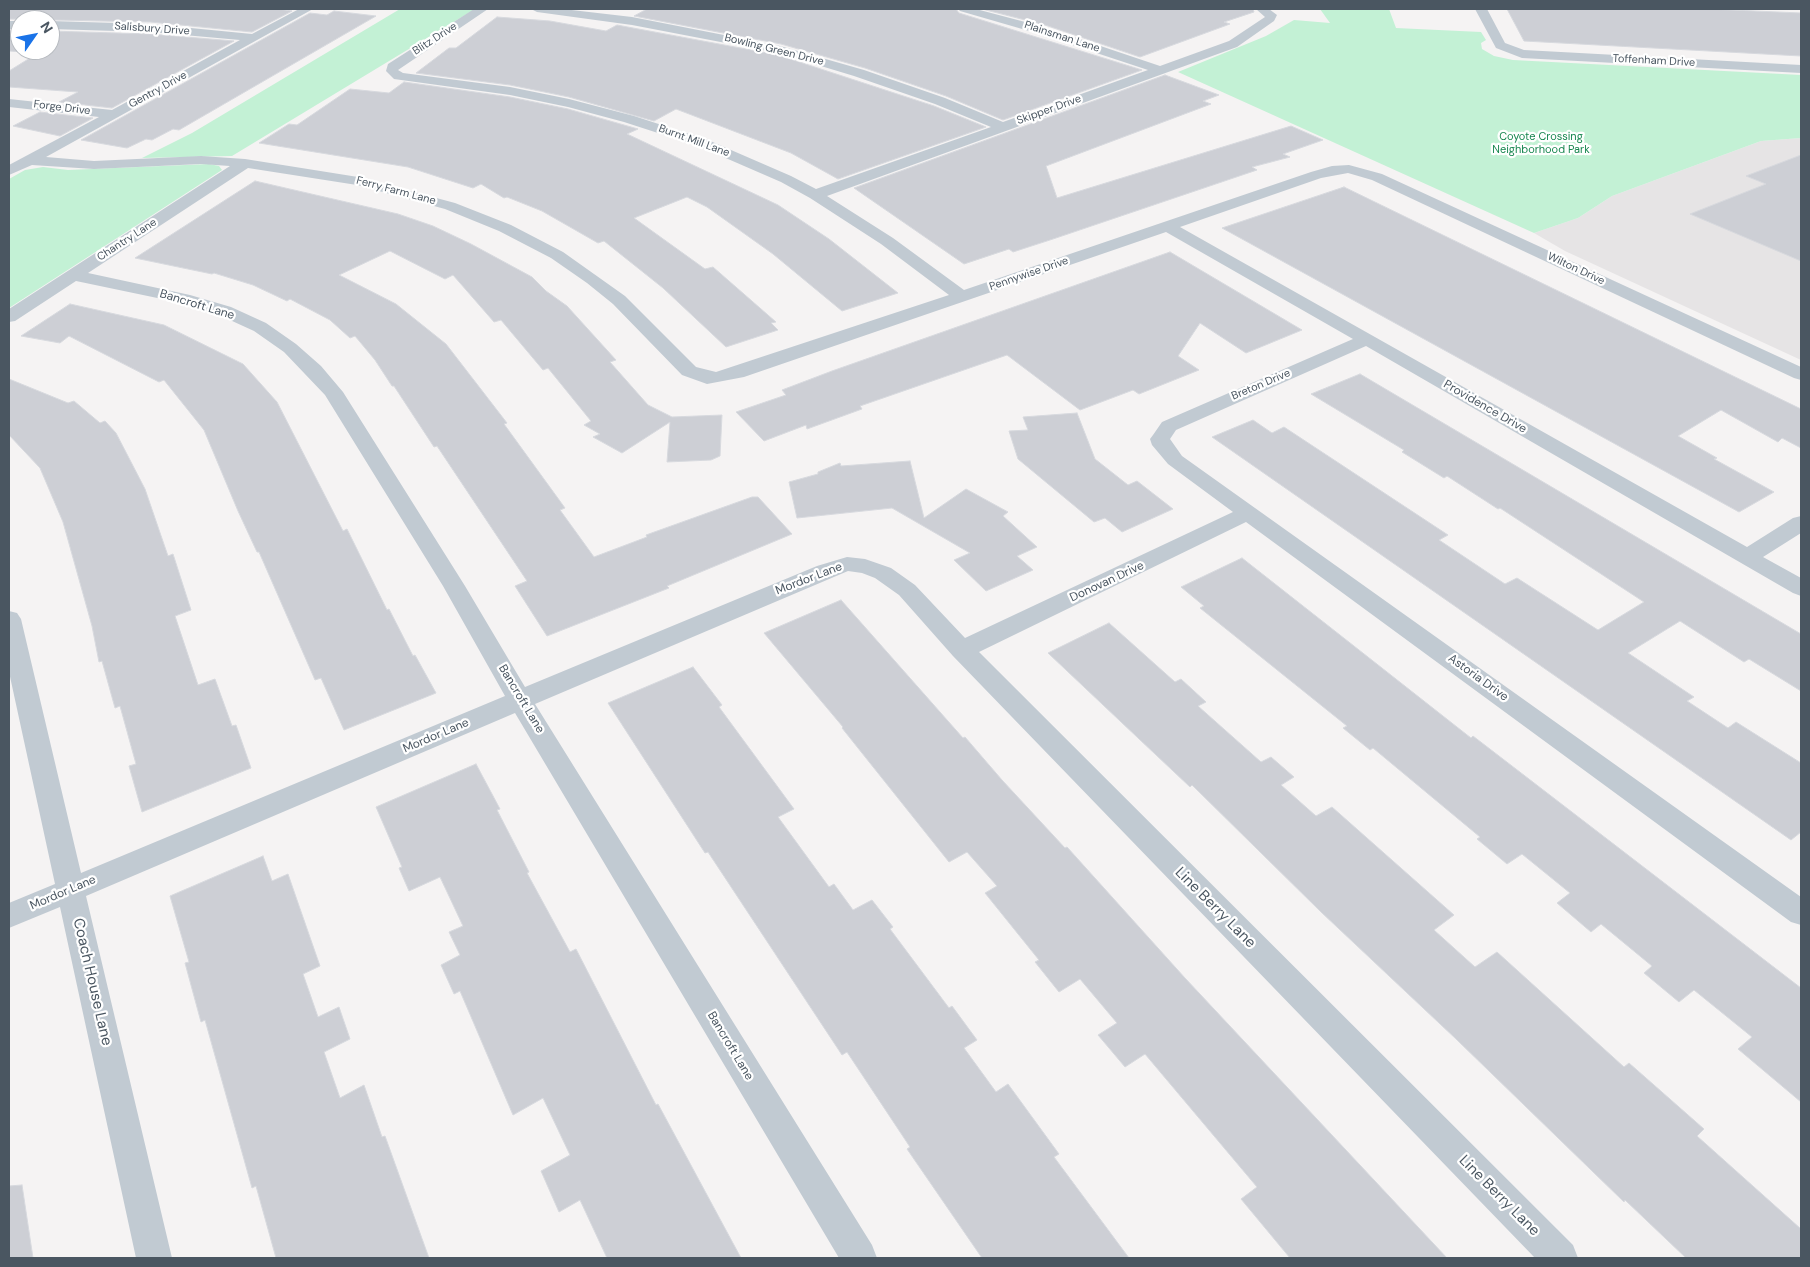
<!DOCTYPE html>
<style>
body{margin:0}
#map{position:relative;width:1810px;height:1267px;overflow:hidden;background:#f5f3f3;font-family:"DM Sans",sans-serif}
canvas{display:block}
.frame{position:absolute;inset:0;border:10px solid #4a5661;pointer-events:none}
.north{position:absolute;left:10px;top:10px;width:50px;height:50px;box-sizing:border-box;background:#fff;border:1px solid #b7bbc0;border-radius:50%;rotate:57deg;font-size:14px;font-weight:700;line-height:20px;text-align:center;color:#4a5661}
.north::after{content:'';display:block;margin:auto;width:18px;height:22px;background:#1a73e8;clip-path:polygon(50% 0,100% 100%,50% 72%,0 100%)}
</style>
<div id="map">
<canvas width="1810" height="1267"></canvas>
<div class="frame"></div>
<div class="north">N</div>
</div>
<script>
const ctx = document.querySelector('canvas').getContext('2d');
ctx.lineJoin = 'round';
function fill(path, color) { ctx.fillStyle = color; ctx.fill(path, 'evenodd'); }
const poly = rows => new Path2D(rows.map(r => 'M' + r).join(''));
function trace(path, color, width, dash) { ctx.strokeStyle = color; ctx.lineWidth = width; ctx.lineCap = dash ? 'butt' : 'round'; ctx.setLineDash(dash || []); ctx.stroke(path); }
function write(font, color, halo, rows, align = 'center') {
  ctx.font = font + ' "DM Sans",sans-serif'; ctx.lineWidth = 4.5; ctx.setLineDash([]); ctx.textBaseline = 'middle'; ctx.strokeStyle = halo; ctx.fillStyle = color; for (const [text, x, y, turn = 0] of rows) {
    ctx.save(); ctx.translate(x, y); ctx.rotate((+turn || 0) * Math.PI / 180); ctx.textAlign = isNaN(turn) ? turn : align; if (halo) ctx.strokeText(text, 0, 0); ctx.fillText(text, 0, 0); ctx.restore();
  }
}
const education = poly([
 [1801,138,1801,360,1565,251,1534,233,1578,218,1612,196,1761,141]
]);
const green = poly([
 [400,9,475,9,232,156,142,158,192,133],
 [1320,9,1389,9,1396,28,1481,32,1486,40,1481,43,1482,49,1494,56,1513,60,1801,75,1801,138,1761,141,1612,196,1578,218,1534,233,1178,72,1266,36,1294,20,1330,23],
 [209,164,219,166,222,170,9,308,9,179,25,170,43,167,68,170]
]);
const building = poly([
 [9,9,278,9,292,11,252,32,150,22,9,19,9,9],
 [647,9,956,9,959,13,1142,70,1003,120,946,96,865,68,781,44,634,16,647,9],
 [982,9,1253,9,1254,12,1224,22,1230,24,1140,57,1045,25,982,9],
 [1507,9,1708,9,1801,13,1801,56,1524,41,1507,9],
 [334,11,376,16,179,130,173,129,152,140,146,139,127,148,81,140,310,13,327,15,334,11],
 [497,17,550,21,606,31,617,25,778,55,934,106,986,127,838,179,791,153,676,109,654,121,569,97,510,85,416,73,449,48,456,48,497,17],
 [9,31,20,31,20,50,50,50,50,31,150,34,234,41,112,108,59,102,78,92,9,87,9,71,38,53,9,51,9,31],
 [1165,75,1219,95,1203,101,1211,104,1046,166,1057,198,1291,126,1323,140,1283,154,1290,157,1252,167,1257,170,1053,239,1013,252,1009,249,964,264,854,188,1165,75],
 [404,82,510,97,568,109,638,129,627,134,778,205,829,239,898,293,842,311,773,254,707,207,687,197,634,218,705,269,713,267,776,322,771,323,778,330,726,347,663,288,604,241,598,243,542,211,507,197,504,198,481,184,473,188,408,167,259,143,289,124,297,125,350,89,389,93,404,82],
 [40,112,93,118,60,136,13,126,40,112],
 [1801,155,1801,261,1690,214,1766,184,1746,176,1801,155],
 [255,181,398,214,433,226,471,244,532,277,546,291,567,306,616,360,610,362,648,405,672,417,722,415,720,456,711,460,667,462,670,422,622,453,593,437,600,434,584,425,591,421,548,368,543,370,501,320,494,322,453,275,445,279,390,251,339,275,396,304,446,344,507,423,504,424,565,508,560,510,594,557,647,537,646,535,752,497,758,497,792,534,667,586,669,588,547,636,515,586,527,581,437,446,434,447,394,386,392,386,375,360,355,336,350,338,330,320,290,299,287,301,253,285,214,273,212,274,135,258,255,181],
 [1344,187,1801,409,1801,448,1782,438,1778,442,1721,410,1678,436,1717,458,1714,459,1774,492,1739,512,1222,228,1344,187],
 [1170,252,1302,330,1246,353,1200,323,1178,356,1199,370,1139,394,1133,390,1080,410,1007,355,860,406,862,409,807,429,806,425,764,441,736,412,786,395,782,390,832,371,1170,252],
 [70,304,164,325,243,364,277,402,343,531,347,529,387,610,389,609,413,656,415,655,436,693,344,730,321,678,315,680,259,552,257,552,238,511,204,430,164,380,159,382,69,336,60,343,21,336,70,304],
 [1360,374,1801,634,1801,691,1749,659,1744,662,1680,621,1628,653,1694,697,1687,701,1728,728,1736,722,1801,763,1801,832,1791,840,1212,437,1253,420,1272,433,1284,427,1448,535,1439,540,1505,584,1517,578,1598,630,1644,602,1500,508,1498,509,1447,476,1444,478,1402,452,1404,450,1311,394,1360,374],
 [9,379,68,403,74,401,100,423,105,421,116,433,145,489,168,556,173,554,191,610,175,616,198,685,215,679,232,726,236,725,251,768,142,812,129,766,136,764,120,706,115,708,102,661,99,662,92,626,63,522,40,468,9,435,9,379],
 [1077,413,1095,459,1128,485,1137,481,1173,509,1122,532,1105,518,1094,522,1018,459,1009,431,1028,430,1023,417,1077,413],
 [910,461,924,518,966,489,1008,512,1003,516,1037,547,1017,556,1033,570,986,591,954,560,970,553,892,508,797,518,789,482,818,474,818,472,840,463,841,466,910,461],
 [1242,558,1471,738,1473,736,1801,988,1801,1102,1738,1049,1752,1037,1694,990,1679,1002,1644,973,1652,966,1601,924,1591,932,1557,903,1570,893,1522,854,1507,864,1477,839,1480,837,1373,748,1370,750,1343,728,1347,726,1200,608,1204,606,1181,587,1242,558],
 [841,600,963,738,965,737,1002,780,1065,848,1067,847,1185,978,1447,1258,1290,1258,1241,1199,1257,1187,1145,1054,1125,1067,1098,1035,1117,1023,1080,979,1059,992,1035,962,1039,960,985,893,997,886,967,852,949,862,842,728,843,727,764,633,841,600],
 [1109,623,1175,682,1181,679,1206,702,1198,706,1261,762,1271,757,1294,777,1281,785,1316,816,1332,807,1454,915,1434,930,1475,967,1497,952,1624,1067,1629,1063,1704,1129,1697,1136,1801,1229,1801,1258,1686,1258,1625,1200,1624,1202,1456,1039,1321,912,1192,785,1190,787,1138,738,1048,653,1109,623],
 [693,667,722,705,719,707,794,809,778,817,829,887,834,884,853,910,872,900,893,927,890,929,949,1008,952,1006,977,1040,964,1048,996,1092,1008,1084,1059,1154,1054,1157,1129,1258,982,1258,907,1149,910,1147,847,1052,842,1055,708,852,705,853,608,703,693,667],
 [476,764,500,809,497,810,529,872,527,873,570,952,576,949,656,1105,658,1104,741,1258,607,1258,580,1200,559,1212,541,1171,570,1155,543,1098,513,1115,460,991,454,994,441,965,460,955,449,932,463,926,440,877,409,891,399,868,402,867,376,807,476,764],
 [263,856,272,881,288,874,297,900,320,966,303,974,318,1017,339,1007,350,1039,324,1052,340,1098,364,1085,382,1137,385,1136,429,1258,276,1258,256,1186,252,1188,205,1020,201,1022,185,963,189,962,170,896,263,856],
 [22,1185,33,1258,9,1258,9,1186,22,1185]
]);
const minor = poly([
 [299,9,313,9,46,157,94,161,201,156,245,159,358,177,455,203,511,225,563,252,625,296,696,367,716,372,949,295,881,244,810,198,781,182,698,146,624,122,568,107,510,95,394,79,386,71,388,64,474,9,488,9,398,70,403,73,510,87,569,99,634,116,708,140,791,176,816,189,991,127,935,104,854,76,778,53,632,25,537,12,531,9,563,9,632,17,780,46,864,70,945,98,1003,122,1148,70,1036,33,960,11,958,9,976,9,1044,27,1160,66,1229,41,1265,17,1256,9,1269,9,1277,15,1274,21,1237,47,827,196,893,238,964,290,1311,172,1332,166,1349,165,1382,174,1801,367,1801,380,1794,378,1372,180,1348,173,1321,178,1180,227,1747,547,1793,518,1801,516,1801,533,1763,557,1801,578,1801,596,1793,593,1366,346,1176,430,1170,439,1182,456,1801,897,1801,925,1791,922,1246,522,979,652,1573,1245,1578,1258,1535,1258,953,656,899,595,875,578,862,573,848,571,535,704,872,1245,877,1258,839,1258,515,713,86,896,172,1258,136,1258,60,907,9,928,9,903,55,884,9,672,9,611,17,613,21,619,81,873,505,696,443,586,325,395,284,352,254,331,219,315,186,304,76,281,15,321,9,322,9,309,230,166,201,164,94,169,32,165,9,175,9,165,99,117,9,107,9,99,112,110,240,40,150,32,50,29,50,21,150,24,252,34,299,9],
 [248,168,357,185,445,209,499,231,551,258,587,283,613,304,682,375,707,384,744,377,1166,232,1353,339,1162,422,1153,435,1150,439,1152,445,1168,464,1233,512,965,638,915,585,891,568,865,559,847,557,817,566,525,687,465,586,343,392,321,366,296,344,266,323,231,307,190,295,88,273,248,168],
 [1475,9,1487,9,1505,43,1524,50,1801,65,1801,73,1522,58,1496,48,1475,9],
 [9,21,20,21,20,29,9,29,9,21]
]);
const farStreetnames = [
 ["Salisbury Drive",152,29,4],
 ["Plainsman Lane",1062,37,18],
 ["Blitz Drive",435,39,-33],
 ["Bowling Green Drive",774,50,14],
 ["Toffenham Drive",1654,61,3],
 ["Gentry Drive",158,90,-29],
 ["Forge Drive",62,108,7],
 ["Skipper Drive",1049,110,-20],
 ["Burnt Mill Lane",694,141,20],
 ["Ferry Farm Lane",396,191,15],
 ["Chantry Lane",127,240,-33],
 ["Wilton Drive",1576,269,25],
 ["Pennywise Drive",1029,274,-19],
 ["Breton Drive",1261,385,-23]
];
const farParknames = [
 ["Coyote Crossing",1541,137],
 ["Neighborhood Park",1541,150]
];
const streetNames = [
 ["Bancroft Lane",197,305,17],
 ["Providence Drive",1485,407,30],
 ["Mordor Lane",809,579,-21],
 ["Donovan Drive",1107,582,-25],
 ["Astoria Drive",1478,678,36],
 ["Bancroft Lane",521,699,59],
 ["Mordor Lane",436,736,-23],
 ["Mordor Lane",63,893,-23],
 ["Bancroft Lane",730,1046,59]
];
const nearStreetnames = [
 ["Line Berry Lane",1215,908,45],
 ["Coach House Lane",92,982,77],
 ["Line Berry Lane",1499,1196,45]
];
fill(education, '#e6e4e5');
fill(green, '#c3f1d5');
fill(building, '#cdcfd5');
trace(building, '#d7d9de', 1);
fill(minor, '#c1cad2');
write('11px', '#4a5661', '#fff', farStreetnames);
write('11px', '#17864f', '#fff', farParknames);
write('12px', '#4a5661', '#fff', streetNames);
write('15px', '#4a5661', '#fff', nearStreetnames);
</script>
